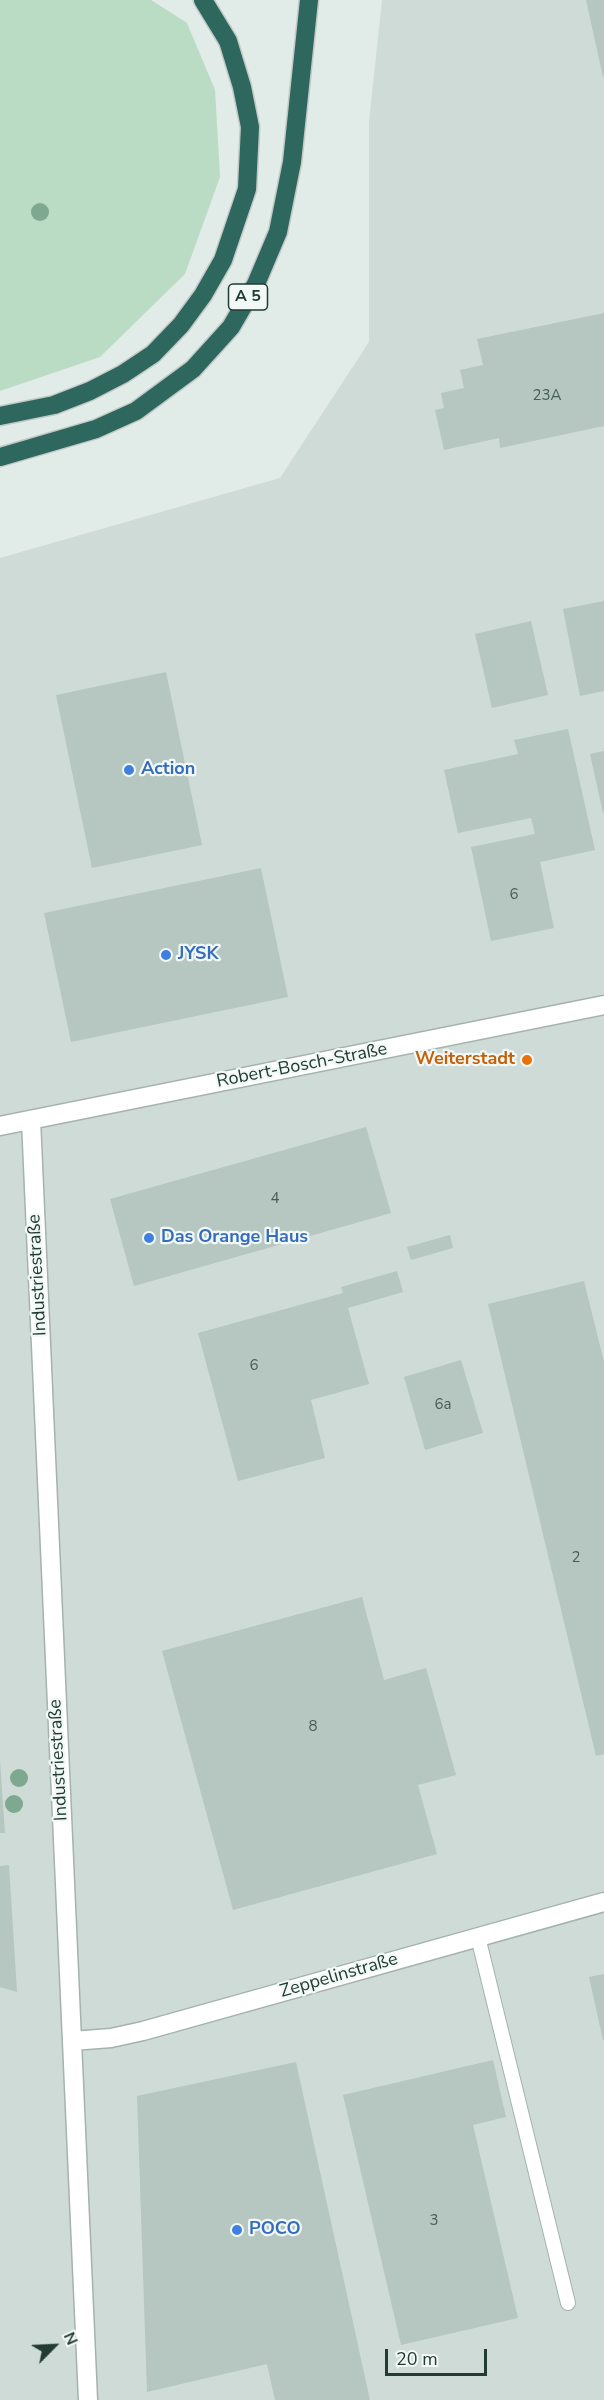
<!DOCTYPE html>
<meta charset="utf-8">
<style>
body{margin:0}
#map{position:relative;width:604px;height:2400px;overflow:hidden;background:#e1ebe7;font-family:"Nunito Sans",sans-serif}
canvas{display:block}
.north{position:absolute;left:24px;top:2316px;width:60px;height:60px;-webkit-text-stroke:4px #f1f8f5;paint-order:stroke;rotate:66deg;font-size:16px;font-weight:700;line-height:24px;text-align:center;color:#223b35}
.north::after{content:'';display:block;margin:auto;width:21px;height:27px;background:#223b35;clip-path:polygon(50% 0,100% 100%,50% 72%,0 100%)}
.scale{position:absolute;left:385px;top:2349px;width:102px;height:27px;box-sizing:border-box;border:3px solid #223b35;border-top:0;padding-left:8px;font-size:18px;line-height:21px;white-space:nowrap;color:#223b35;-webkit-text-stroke:4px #f1f8f5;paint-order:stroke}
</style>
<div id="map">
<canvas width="604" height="2400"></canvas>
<div class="north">N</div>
<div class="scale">20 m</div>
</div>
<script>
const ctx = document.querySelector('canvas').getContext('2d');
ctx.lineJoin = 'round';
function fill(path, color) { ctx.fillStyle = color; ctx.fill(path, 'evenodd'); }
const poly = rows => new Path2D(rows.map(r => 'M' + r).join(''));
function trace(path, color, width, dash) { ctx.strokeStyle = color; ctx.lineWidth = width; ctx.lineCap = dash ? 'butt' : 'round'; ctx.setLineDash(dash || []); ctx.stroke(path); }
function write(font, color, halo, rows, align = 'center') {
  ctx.font = font + ' "Nunito Sans",sans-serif'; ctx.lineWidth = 4.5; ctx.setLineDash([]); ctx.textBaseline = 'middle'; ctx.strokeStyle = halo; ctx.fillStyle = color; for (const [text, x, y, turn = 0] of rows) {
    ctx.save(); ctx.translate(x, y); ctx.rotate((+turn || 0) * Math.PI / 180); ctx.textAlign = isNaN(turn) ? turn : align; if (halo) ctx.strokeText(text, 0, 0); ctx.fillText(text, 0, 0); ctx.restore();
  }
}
const built = poly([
 [382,0,604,0,604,2400,0,2400,0,558,280,478,369,342,369,122]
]);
const green = poly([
 [0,0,151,0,187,23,215,90,220,177,185,274,100,357,0,391]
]);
const building = poly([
 [586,0,604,0,604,77,603,77],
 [604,313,604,426,500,448,499,438,444,450,435,410,444,408,441,393,464,388,460,370,483,365,477,339],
 [604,601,604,691,580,696,563,609],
 [531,621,548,695,492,708,475,634],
 [166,672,202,845,92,868,56,695],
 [568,729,595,850,540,862,554,928,491,941,471,847,535,834,531,818,458,833,444,770,518,754,514,740],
 [604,751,604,813,603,813,590,754],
 [261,868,288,997,71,1042,44,913],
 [366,1127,391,1213,134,1286,110,1199],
 [450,1235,453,1248,411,1260,407,1247],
 [397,1271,403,1292,348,1308,369,1384,311,1400,325,1458,238,1481,198,1333,343,1293,341,1287],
 [584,1281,604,1362,604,1754,596,1756,488,1304],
 [461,1360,483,1433,425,1450,404,1377],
 [362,1597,384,1680,426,1668,456,1775,418,1785,437,1854,233,1910,162,1651],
 [0,1761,5,1833,0,1833],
 [9,1865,17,1992,0,1987,0,1866],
 [604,1974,604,2040,603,2040,589,1977],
 [493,2060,506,2117,473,2125,518,2318,401,2345,343,2095],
 [296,2062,370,2400,275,2400,267,2364,147,2392,137,2096]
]);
const service = poly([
 [478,1937,568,2303]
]);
const minor = poly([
 [31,1120,88,2400],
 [0,1126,604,1005],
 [72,2041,111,2038,143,2031,604,1902]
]);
const motorway = poly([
 [0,416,54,405,90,391,123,374,153,354,181,325,203,295,223,260,247,189,250,127,242,87,228,41,203,0],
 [0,457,96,429,136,411,193,369,231,327,256,284,278,232,292,162,309,0]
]);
const trees = [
 [40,212],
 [19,1778],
 [14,1804]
];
const markers = [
 [129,770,6,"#3f7fe0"],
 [166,955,6,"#3f7fe0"],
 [527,1060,6,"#e8710a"],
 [149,1238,6,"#3f7fe0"],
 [237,2230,6,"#3f7fe0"]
];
const numberNames = [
 ["23A",547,396],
 ["6",514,895],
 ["4",275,1199],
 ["6",254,1366],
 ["6a",443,1405],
 ["2",576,1558],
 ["8",313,1727],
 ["3",434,2221]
];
const shields = [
 [248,297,39]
];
const shieldNames = [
 ["A 5",248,297]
];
const shopNames = [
 ["Action",141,770],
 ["JYSK",178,955],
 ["Das Orange Haus",161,1238],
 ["POCO",249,2230]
];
const foodNames = [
 ["Weiterstadt",515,1060]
];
const streetNames = [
 ["Robert-Bosch-Straße",302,1066,-11],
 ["Industriestraße",38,1275,-93],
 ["Industriestraße",59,1760,-93],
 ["Zeppelinstraße",339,1976,-16]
];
fill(built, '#cfdbd6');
fill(green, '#badcc4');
fill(building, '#b6c6c0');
trace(service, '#a4b3ae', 16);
trace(minor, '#a4b3ae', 21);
trace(motorway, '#c1c8c6', 21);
trace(service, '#fff', 14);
trace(minor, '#fff', 18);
trace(motorway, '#2e675d', 18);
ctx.fillStyle = '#7ea890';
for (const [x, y] of trees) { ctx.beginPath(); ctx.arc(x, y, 9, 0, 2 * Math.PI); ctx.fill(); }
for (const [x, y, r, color] of markers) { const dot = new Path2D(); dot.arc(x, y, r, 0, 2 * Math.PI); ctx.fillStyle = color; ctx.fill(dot); trace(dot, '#f1f8f5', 2); }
write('15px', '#475e58', null, numberNames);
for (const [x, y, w] of shields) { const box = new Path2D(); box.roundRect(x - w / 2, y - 13, w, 26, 4.5); ctx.fillStyle = '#f1f8f5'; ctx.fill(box); trace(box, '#223b35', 1.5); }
write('bold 16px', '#223b35', null, shieldNames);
write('bold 18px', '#366cbe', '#f1f8f5', shopNames, 'left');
write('bold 18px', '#c56008', '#f1f8f5', foodNames, 'right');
write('18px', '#223b35', '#f1f8f5', streetNames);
</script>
